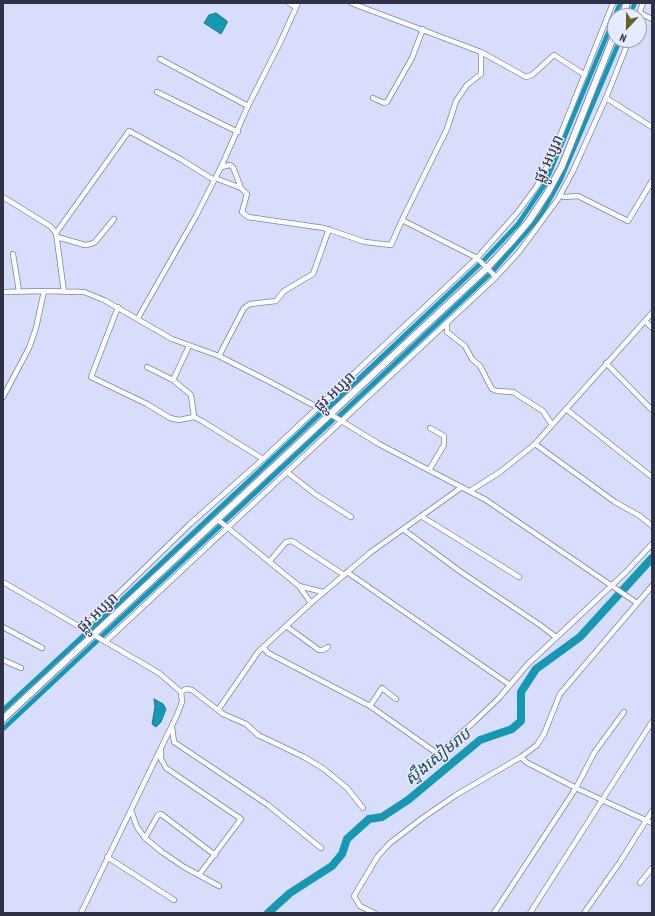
<!DOCTYPE html>
<meta charset="utf-8">
<style>
body{margin:0}
#map{position:relative;width:655px;height:916px;overflow:hidden;background:#d8ddfb;font-family:"PT Sans Narrow",sans-serif}
canvas{display:block}
.frame{position:absolute;inset:0;border:4px solid #2f3245;pointer-events:none}
.north{position:absolute;left:607px;top:8px;width:40px;height:40px;box-sizing:border-box;background:#e7ebff;border:1px solid #9da1b5;border-radius:50%;rotate:202deg;font-size:11px;font-weight:700;line-height:16px;text-align:center;color:#2f3245}
.north::after{content:'';display:block;margin:auto;width:14px;height:18px;background:#695f2b;clip-path:polygon(50% 0,100% 100%,50% 72%,0 100%)}
</style>
<div id="map">
<canvas width="655" height="916"></canvas>
<div class="frame"></div>
<div class="north">N</div>
</div>
<script>
const ctx = document.querySelector('canvas').getContext('2d');
ctx.lineJoin = 'round';
function fill(path, color) { ctx.fillStyle = color; ctx.fill(path, 'evenodd'); }
const poly = rows => new Path2D(rows.map(r => 'M' + r).join(''));
function trace(path, color, width, dash) { ctx.strokeStyle = color; ctx.lineWidth = width; ctx.lineCap = dash ? 'butt' : 'round'; ctx.setLineDash(dash || []); ctx.stroke(path); }
function write(font, color, halo, rows, align = 'center') {
  ctx.font = font + ' "PT Sans Narrow","Noto Sans Khmer",sans-serif'; ctx.lineWidth = 3; ctx.setLineDash([]); ctx.textBaseline = 'middle'; ctx.strokeStyle = halo; ctx.fillStyle = color; for (const [text, x, y, turn = 0] of rows) {
    ctx.save(); ctx.translate(x, y); ctx.rotate((+turn || 0) * Math.PI / 180); ctx.textAlign = isNaN(turn) ? turn : align; if (halo) ctx.strokeText(text, 0, 0); ctx.fillText(text, 0, 0); ctx.restore();
  }
}
const water = poly([
 [216,13,227,21,227,23,221,34,204,23,209,15,216,13],
 [154,699,163,704,166,709,161,722,156,727,152,724,155,707,154,699]
]);
const canal = poly([
 [615,16,620,3],
 [629,16,635,3],
 [484,260,518,224,545,184,615,16],
 [494,270,541,215,560,181,620,40],
 [328,408,479,265],
 [339,416,489,275],
 [225,521,333,420],
 [91,629,322,412],
 [102,636,220,526],
 [3,710,85,634],
 [3,729,97,641]
]);
const river = poly([
 [268,913,290,893,332,866,342,854,347,839,369,819,382,817,408,800,480,740,512,729,521,721,521,692,536,669,580,637,652,558]
]);
const street = poly([
 [289,3,296,7],
 [351,3,481,52,526,77,532,75,554,55,585,75],
 [640,13,652,19],
 [638,16,643,3],
 [160,59,248,106],
 [157,92,238,132],
 [373,98,384,103,387,102,412,58,423,29],
 [606,98,652,127],
 [221,167,230,165,233,167,241,188,247,194,242,212,248,217,324,228,365,242,391,245,402,220,477,258,496,277],
 [215,178,241,188],
 [560,195,564,197,578,196,628,221,652,181],
 [3,197,50,226,56,233,64,292],
 [402,220,447,129,456,101,467,85,481,74,481,52],
 [56,233,129,131,182,160,214,180],
 [57,237,85,245,91,244,95,242,114,219],
 [13,254,19,291],
 [3,292,44,291,84,292,104,300,172,339,219,356,272,383,330,414,379,444,486,500,637,603],
 [118,307,91,377,147,404,170,418,179,420,194,417,202,421,263,459],
 [138,318,196,216,221,167,248,106,279,45,298,3],
 [645,321,652,328],
 [447,323,447,332,465,346,472,359,480,366,492,389,497,391,513,392,543,411,552,425],
 [219,356,244,308,250,304,276,301,284,291,313,274,329,229],
 [606,363,652,410],
 [147,367,173,380,189,346],
 [173,380,191,395,194,417],
 [3,397,29,348,36,328,44,291],
 [566,409,652,477],
 [535,444,615,502,640,516,652,526],
 [429,470,444,445,444,436,430,428],
 [287,472,315,494,351,517],
 [470,491,500,472,535,444,652,313],
 [421,516,519,577],
 [217,519,299,586,311,603],
 [404,530,461,572,540,625,556,637],
 [269,562,286,542,292,541,344,575],
 [347,572,510,685],
 [3,582,159,673,181,692,182,702,177,715,81,913],
 [299,586,323,592],
 [286,626,319,650,323,650,328,647],
 [3,627,42,648],
 [83,628,190,524,263,459,477,258,517,213,537,186,550,161,613,3],
 [105,642,496,277,519,252,558,199,573,171,606,98,629,40],
 [263,647,268,653,370,706,438,754,475,721,499,698,527,665,626,572,652,544],
 [3,660,21,668],
 [181,692,186,689,192,690,223,714,246,724,258,735,304,757,324,769,347,788,363,808],
 [370,706,382,688,396,699],
 [218,710,258,652,311,603,371,552,462,487],
 [172,727,174,742,268,805,321,848],
 [161,750,161,759,166,768,241,819,199,875],
 [521,757,526,762,576,788,652,823],
 [131,810,137,827,145,838,162,852,184,867,219,886],
 [145,838,158,815,161,814,215,855],
 [107,857,174,900],
 [640,883,652,868],
 [374,913,360,906,354,896,378,856,390,843,424,817,456,795,521,757,537,745,544,734,560,694,652,586],
 [494,913,576,788,594,753,624,712],
 [530,913,652,722],
 [584,913,620,862,652,811]
]);
const secondary = poly([
 [622,16,627,3],
 [3,719,487,268,512,241,529,221,548,192,562,166,615,33]
]);
const streetNames = [
 ["ផ្លូវ អប្សរា",549,159,-65],
 ["ផ្លូវ អប្សរា",335,392,-43],
 ["ផ្លូវ អប្សរា",98,613,-43]
];
const waterNames = [
 ["ស្ទឹងសៀមរាប",438,757,-39]
];
fill(water, '#1498b4');
trace(water, '#1c7993', 1);
trace(canal, '#1498b4', 4.5);
trace(river, '#1498b4', 8);
trace(street, '#7c83b0', 6);
trace(secondary, '#7c83b0', 8);
trace(street, '#fff', 4.5);
trace(secondary, '#fff', 6);
write('15px', '#2f3245', '#e7ebff', streetNames);
write('italic 16px', '#245461', '#e7ebff', waterNames);
</script>
